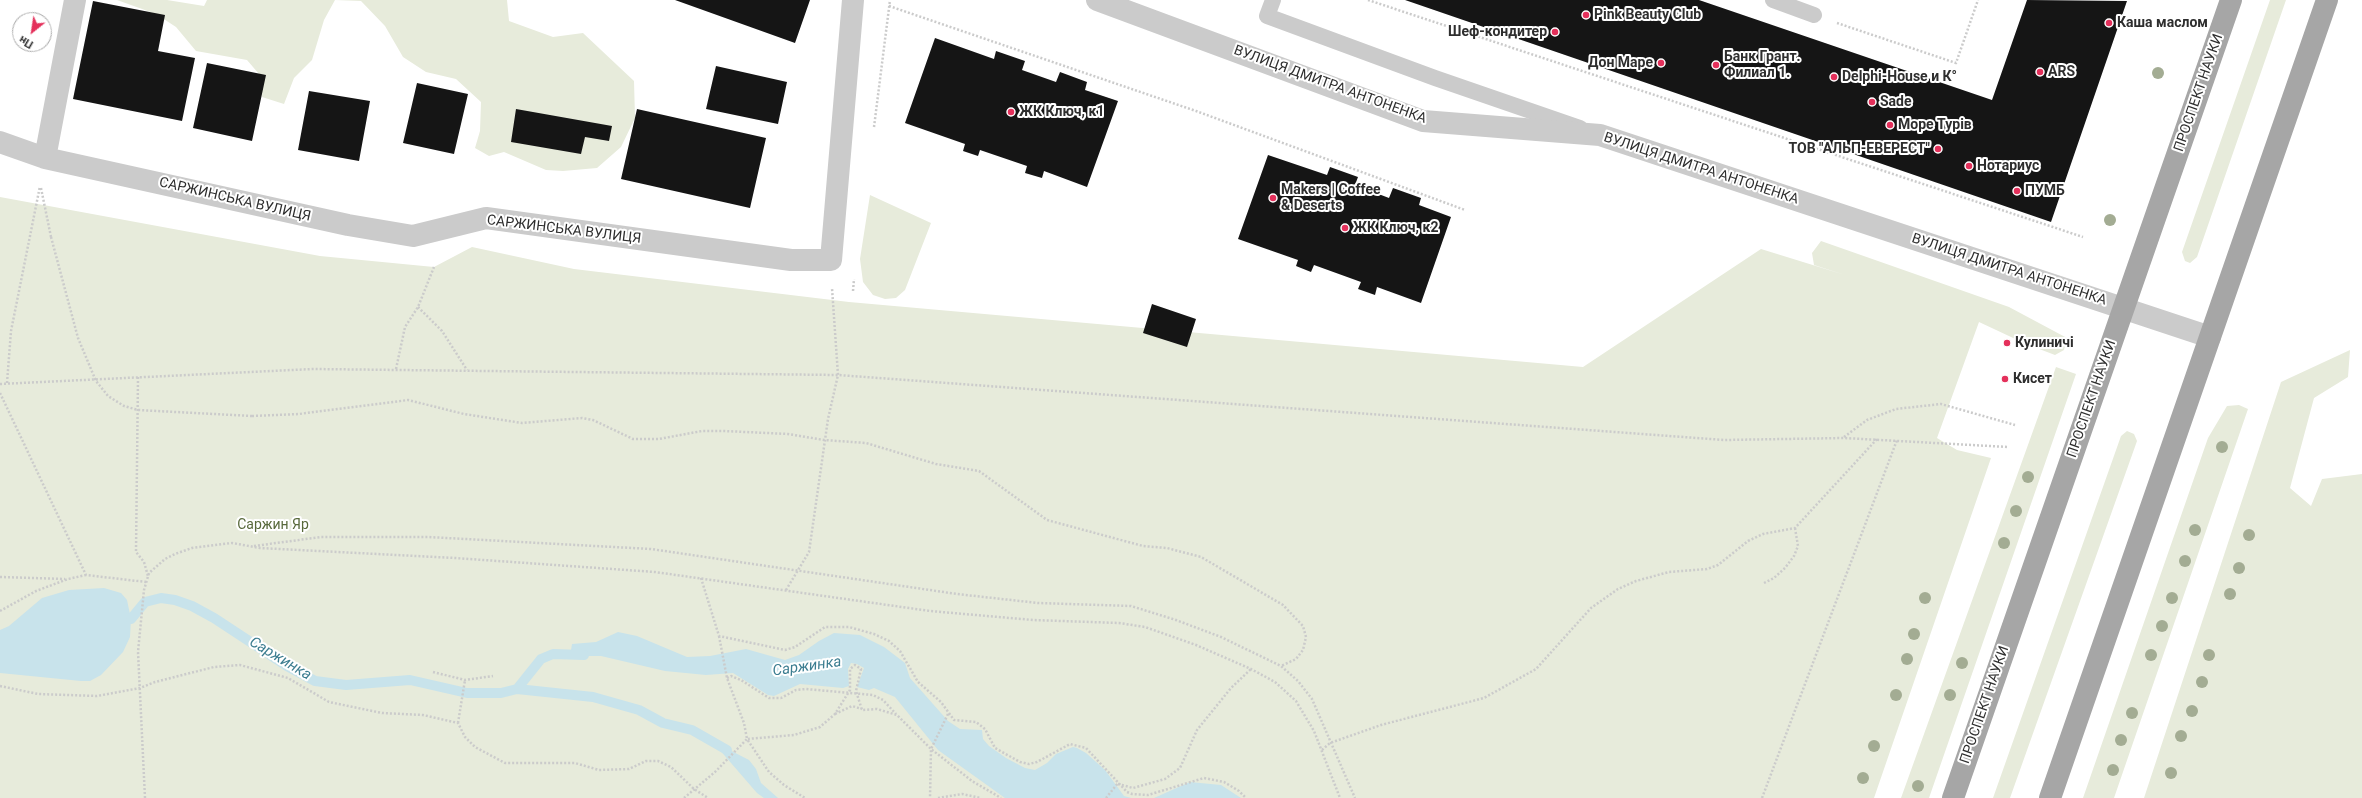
<!DOCTYPE html>
<meta charset="utf-8">
<style>
body{margin:0}
#map{position:relative;width:2362px;height:798px;overflow:hidden;background:#fff;font-family:Roboto,sans-serif}
canvas{display:block}
.north{position:absolute;left:12px;top:12px;width:40px;height:40px;box-sizing:border-box;background:#fff;border:1px solid #ababab;border-radius:50%;rotate:210deg;font-size:11px;font-weight:700;line-height:16px;text-align:center;color:#2e2e2e}
.north::after{content:'';display:block;margin:auto;width:14px;height:18px;background:#e4305b;clip-path:polygon(50% 0,100% 100%,50% 72%,0 100%)}
</style>
<div id="map">
<canvas width="2362" height="798"></canvas>
<div class="north">Пн</div>
</div>
<script>
const ctx = document.querySelector('canvas').getContext('2d');
ctx.lineJoin = 'round';
function fill(path, color) { ctx.fillStyle = color; ctx.fill(path, 'evenodd'); }
const poly = rows => new Path2D(rows.map(r => 'M' + r).join(''));
function trace(path, color, width, dash) { ctx.strokeStyle = color; ctx.lineWidth = width; ctx.lineCap = dash ? 'butt' : 'round'; ctx.setLineDash(dash || []); ctx.stroke(path); }
function write(font, color, halo, rows, align = 'center') {
  ctx.font = font + ' Roboto,sans-serif'; ctx.lineWidth = 4; ctx.setLineDash([]); ctx.textBaseline = 'middle'; ctx.strokeStyle = halo; ctx.fillStyle = color; for (const [text, x, y, turn = 0] of rows) {
    ctx.save(); ctx.translate(x, y); ctx.rotate((+turn || 0) * Math.PI / 180); ctx.textAlign = isNaN(turn) ? turn : align; if (halo) ctx.strokeText(text, 0, 0); ctx.fillText(text, 0, 0); ctx.restore();
  }
}
const green = poly([
 [117,0,167,0,204,6,207,0,335,0,324,20,312,60,294,78,284,104,262,97,259,74,247,60,196,51,176,27,156,14],
 [335,0,507,0,509,21,553,37,583,33,634,81,635,118,621,147,597,168,563,171,546,170,504,152,489,156,475,148,480,131,481,102,456,79,426,72,403,57,385,26,361,1],
 [2270,0,2286,0,2197,257,2190,263,2185,261,2182,252],
 [870,195,931,223,905,290,896,298,885,299,873,295,863,282,860,259],
 [0,197,320,256,434,267,472,247,574,269,849,302,1583,367,1761,249,1845,275,1814,265,1812,253,1821,241,2009,307,2067,338,2064,350,2055,355,2026,344,1979,322,1937,438,1957,450,1991,458,1874,798,0,798],
 [2350,350,2348,377,2314,398,2290,488,2311,506,2322,479,2362,474,2362,798,2144,798,2281,382],
 [2056,367,2076,374,1929,798,1901,798],
 [2239,405,2248,409,2114,798,2083,798,2208,438,2227,406],
 [2127,431,2134,434,2137,441,2010,798,1993,798,2121,436]
]);
const water = poly([
 [104,588,121,593,127,600,131,619,130,637,123,652,101,675,90,681,81,681,0,673,0,630,9,626,42,598,69,590],
 [618,632,637,636,687,657,710,656,746,649,785,660,799,655,819,641,834,633,860,635,884,647,905,663,910,678,948,721,960,729,982,730,983,739,989,746,1006,758,1025,768,1035,770,1047,763,1056,754,1073,747,1077,748,1086,753,1105,770,1124,796,1131,798,1005,798,938,750,895,697,874,688,869,690,857,687,864,668,857,664,851,663,848,669,849,686,843,688,800,684,774,696,768,695,733,673,706,675,665,671,601,656,570,656,572,644,596,642],
 [712,741,749,760,756,769,761,783,778,798,764,798,757,793],
 [1190,782,1221,785,1241,798,1154,798]
]);
const stream = poly([
 [131,619,145,602,161,598,175,600,192,606,214,618,287,666,315,681,346,685,410,680,467,693,501,693,517,689,541,659,553,654,584,655],
 [517,689,593,697,639,710,663,723,692,730,727,750]
]);
const building = poly([
 [675,0,810,0,795,43],
 [1405,0,1699,0,1992,100,2027,0,2127,1,2051,222],
 [93,1,165,15,158,51,195,58,182,121,73,99],
 [935,38,994,59,996,51,1025,61,1022,70,1056,82,1060,72,1087,82,1085,90,1118,101,1087,187,1044,171,1042,178,1025,173,1027,166,980,150,978,156,963,151,965,144,905,123],
 [207,63,266,75,252,141,193,128],
 [716,66,787,82,778,124,706,109],
 [417,83,468,94,454,154,403,143],
 [309,91,370,101,359,161,298,150],
 [516,109,612,126,609,141,585,137,581,154,511,142],
 [637,109,766,138,750,208,621,179],
 [1268,155,1327,175,1330,167,1358,177,1355,185,1389,198,1393,188,1421,198,1419,205,1451,217,1421,303,1377,287,1375,295,1358,289,1361,282,1314,265,1311,272,1296,266,1298,260,1238,239],
 [1152,304,1196,319,1187,347,1143,333]
]);
const path = poly([
 [1368,0,2083,237],
 [889,6,1196,111,1465,210],
 [1837,23,1956,63,1978,0],
 [874,127,890,0],
 [41,188,51,237],
 [853,291,854,279],
 [418,307,442,331,467,370],
 [396,369,405,327,418,307,434,267],
 [138,377,136,552,144,562,148,576],
 [7,383,11,331,40,186],
 [0,384,313,369,838,375,1724,440,1844,438,2008,447],
 [0,393,86,575,146,582],
 [252,416,299,414,408,400,464,414,522,423,582,418,593,420,633,439,659,439,702,431,724,431,788,434,824,440,866,443,936,464,979,471,1047,520,1143,546,1167,548,1201,557,1283,605,1303,626,1306,637,1303,650,1296,659,1281,666],
 [1844,437,1867,420,1896,409,1941,404,2015,425],
 [254,546,321,537,428,537,651,549,957,594,1038,603,1131,606,1176,620,1221,637,1281,666,1298,681,1312,699,1355,798],
 [0,577,65,579],
 [701,578,719,636,785,650,795,647,825,627,849,627,874,634,889,641,900,651,918,682,941,702,954,720,976,722,985,729,995,748,1020,762,1029,764,1037,762,1070,744,1086,748,1127,792,1132,794,1148,795,1204,778,1224,782,1239,791,1246,798],
 [1764,583,1774,578,1785,568,1794,556,1798,546,1795,528],
 [786,590,809,552,828,419,838,375,832,288],
 [0,611,36,591,68,579,86,575],
 [719,636,727,678,744,723,747,739,794,735,820,727,835,714,850,690,850,669,855,665,861,669,856,691,862,710,877,709,897,715,931,749,930,798],
 [433,672,465,680,493,676],
 [727,678,731,676,741,680,769,698,781,698,796,690,806,689,873,695,883,700,896,714],
 [0,686,38,694,97,696,140,688,155,682,214,667,240,665,288,678,329,702,382,713,423,715,458,723,465,737,475,747,505,763,575,763,599,770,629,769,646,761,658,761,671,767,694,789,708,798],
 [835,714,852,706,862,709],
 [948,714,931,749,972,781,1001,798],
 [458,723,465,680],
 [1322,750,1330,743,1381,725,1484,698,1536,669,1591,608,1618,589,1636,581,1669,572,1707,569,1718,565,1748,541,1763,534,1795,528,1877,439],
 [1118,784,1133,788,1165,779,1180,768,1197,730,1231,688,1251,669],
 [145,798,138,652,144,590,149,573,165,559,175,554,192,548,232,543,260,548,455,558,655,572,930,611,1033,620,1119,623,1145,627,1196,645,1251,669,1275,682,1296,701,1314,731,1340,798],
 [684,798,715,772,747,739,769,772,784,785,805,798],
 [938,798,962,794,981,798],
 [1106,798,1118,783],
 [1762,798,1897,440]
]);
const lane = poly([
 [1273,0,1267,16,1435,78,1580,128],
 [1773,0,1814,15]
]);
const street = poly([
 [1097,0,1423,121,1600,135,2210,337],
 [0,142,45,158,348,225,413,236,486,218,791,260,831,260,853,0],
 [45,158,75,0]
]);
const primary = poly([
 [1953,798,2231,0],
 [2050,798,2327,0]
]);
const pathBridge = poly([
 [51,237,78,338,96,381,108,396,124,406,138,410,252,416]
]);
const trees = [
 [2158,73],
 [2110,220],
 [2222,447],
 [2028,477],
 [2016,511],
 [2195,530],
 [2249,535],
 [2004,543],
 [2185,561],
 [2239,568],
 [2230,594],
 [1925,598],
 [2172,598],
 [2162,626],
 [1914,634],
 [2151,655],
 [2209,655],
 [1907,659],
 [1962,663],
 [2202,682],
 [1896,695],
 [1950,695],
 [2192,711],
 [2132,713],
 [2181,736],
 [2121,740],
 [1874,746],
 [2113,770],
 [2171,773],
 [1863,778],
 [1918,786]
];
const markers = [
 [1586,15,4,"#e4305b"],
 [2109,23,4,"#e4305b"],
 [1555,32,4,"#e4305b"],
 [1661,63,4,"#e4305b"],
 [1716,65,4,"#e4305b"],
 [2040,72,4,"#e4305b"],
 [1834,77,4,"#e4305b"],
 [1872,102,4,"#e4305b"],
 [1011,112,4,"#e4305b"],
 [1890,125,4,"#e4305b"],
 [1938,149,4,"#e4305b"],
 [1969,166,4,"#e4305b"],
 [2017,191,4,"#e4305b"],
 [1273,198,4,"#e4305b"],
 [1345,228,4,"#e4305b"],
 [2007,343,4,"#e4305b"],
 [2005,379,4,"#e4305b"]
];
const poiNames = [
 ["Pink Beauty Club",1594,15],
 ["Каша маслом",2117,23],
 ["Шеф-кондитер",1547,32,"right"],
 ["Банк Грант.",1724,57],
 ["Филиал 1.",1724,73],
 ["Дон Маре",1653,63,"right"],
 ["ARS",2048,72],
 ["Delphi-House и К°",1842,77],
 ["Sade",1880,102],
 ["ЖК Ключ, к1",1019,112],
 ["Море Турів",1898,125],
 ["ТОВ \"АЛЬП-ЕВЕРЕСТ\"",1930,149,"right"],
 ["Нотариус",1977,166],
 ["Makers | Coffee",1281,190],
 ["& Deserts",1281,206],
 ["ПУМБ",2025,191],
 ["ЖК Ключ, к2",1353,228],
 ["Кулиничі",2015,343],
 ["Кисет",2013,379]
];
const streetNames = [
 ["ВУЛИЦЯ ДМИТРА АНТОНЕНКА",1330,85,20],
 ["ПРОСПЕКТ НАУКИ",2199,93,-71],
 ["ВУЛИЦЯ ДМИТРА АНТОНЕНКА",1701,169,18],
 ["САРЖИНСЬКА ВУЛИЦЯ",235,200,13],
 ["САРЖИНСЬКА ВУЛИЦЯ",564,230,7],
 ["ВУЛИЦЯ ДМИТРА АНТОНЕНКА",2009,270,18],
 ["ПРОСПЕКТ НАУКИ",2092,399,-71],
 ["ПРОСПЕКТ НАУКИ",1985,705,-71]
];
const parkNames = [
 ["Саржин Яр",273,525]
];
const waterNames = [
 ["Саржинка",280,659,31],
 ["Саржинка",807,667,-8]
];
fill(green, '#e7ebdb');
fill(water, '#c8e3eb');
trace(stream, '#c8e3eb', 10);
fill(building, '#151515');
trace(path, '#cbcbcb', 2.5, [2, 2]);
trace(lane, '#cbcbcb', 16);
trace(street, '#cbcbcb', 22);
trace(primary, '#a6a6a6', 22);
trace(pathBridge, '#cbcbcb', 2.5, [2, 2]);
ctx.fillStyle = '#a3ac93';
for (const [x, y] of trees) { ctx.beginPath(); ctx.arc(x, y, 6, 0, 2 * Math.PI); ctx.fill(); }
for (const [x, y, r, color] of markers) { const dot = new Path2D(); dot.arc(x, y, r, 0, 2 * Math.PI); ctx.fillStyle = color; ctx.fill(dot); trace(dot, '#fff', 1.5); }
write('bold 14px', '#2e2e2e', '#fff', poiNames, 'left');
write('14px', '#2e2e2e', '#fff', streetNames);
write('14px', '#58693b', '#fff', parkNames);
write('italic 15px', '#3c7d90', '#fff', waterNames);
</script>
